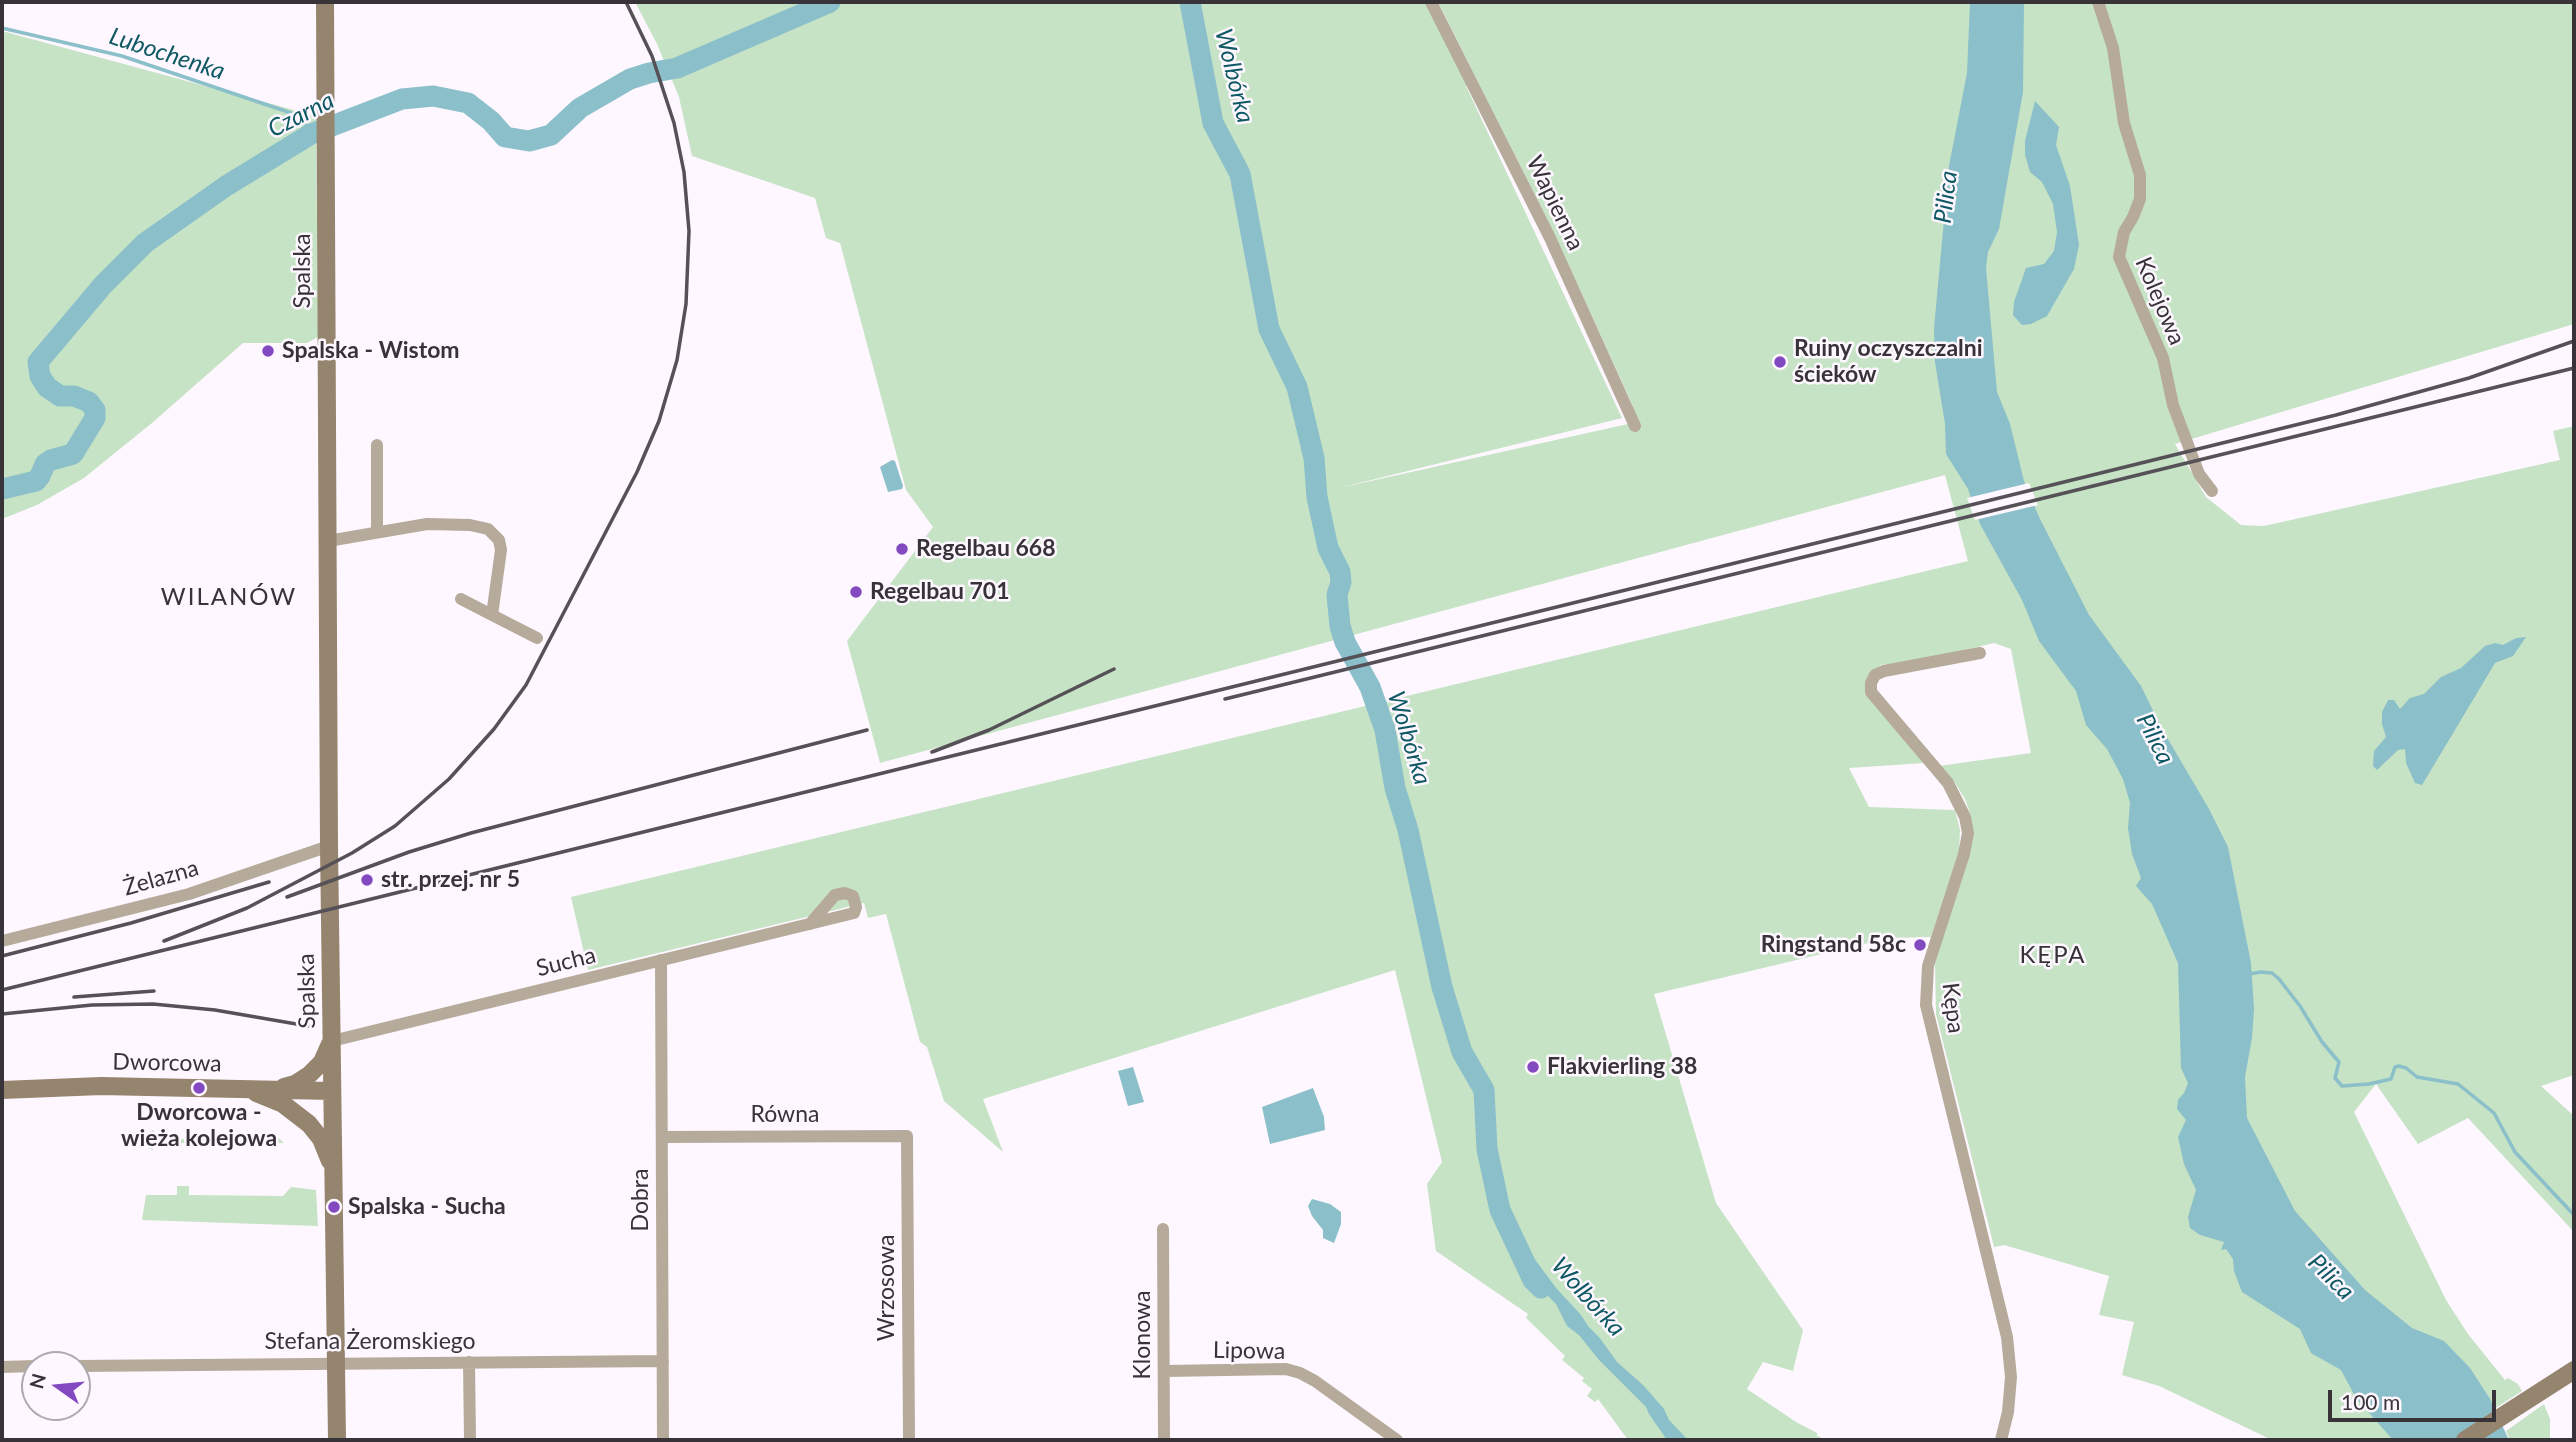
<!DOCTYPE html>
<meta charset="utf-8">
<style>
body{margin:0}
#map{position:relative;width:2576px;height:1442px;overflow:hidden;background:#fef7ff;font-family:Lato,sans-serif}
canvas{display:block}
.frame{position:absolute;inset:0;border:4px solid #373338;pointer-events:none}
.north{position:absolute;left:21px;top:1351px;width:70px;height:70px;box-sizing:border-box;background:#fef7ff;border:2px solid #aea9af;border-radius:50%;rotate:285deg;font-size:19px;font-weight:700;line-height:28px;text-align:center;color:#373338}
.north::after{content:'';display:block;margin:auto;width:24px;height:32px;background:#8349c0;clip-path:polygon(50% 0,100% 100%,50% 72%,0 100%)}
.scale{position:absolute;left:2328px;top:1390px;width:168px;height:32px;box-sizing:border-box;border:4px solid #373338;border-top:0;padding-left:9px;font-size:21px;line-height:24px;white-space:nowrap;color:#373338;-webkit-text-stroke:5px #fef7ff;paint-order:stroke}
</style>
<div id="map">
<canvas width="2576" height="1442"></canvas>
<div class="frame"></div>
<div class="north">N</div>
<div class="scale">100 m</div>
</div>
<script>
const ctx = document.querySelector('canvas').getContext('2d');
ctx.lineJoin = 'round';
function fill(path, color) { ctx.fillStyle = color; ctx.fill(path, 'evenodd'); }
const poly = rows => new Path2D(rows.map(r => 'M' + r).join(''));
function trace(path, color, width, dash) { ctx.strokeStyle = color; ctx.lineWidth = width; ctx.lineCap = dash ? 'butt' : 'round'; ctx.setLineDash(dash || []); ctx.stroke(path); }
function write(font, color, halo, rows, align = 'center') {
  ctx.font = font + ' Lato,sans-serif'; ctx.lineWidth = 5; ctx.setLineDash([]); ctx.textBaseline = 'middle'; ctx.strokeStyle = halo; ctx.fillStyle = color; for (const [text, x, y, turn = 0] of rows) {
    ctx.save(); ctx.translate(x, y); ctx.rotate((+turn || 0) * Math.PI / 180); ctx.textAlign = isNaN(turn) ? turn : align; if (halo) ctx.strokeText(text, 0, 0); ctx.fillText(text, 0, 0); ctx.restore();
  }
}
const green = poly([
 [635,2,1428,2,1470,85,1466,86,1622,418,1339,488,1637,422,1632,404,1555,235,1438,2,2574,2,2574,324,2175,444,2206,497,2241,525,2264,526,2560,460,2553,431,2574,426,2574,1075,2541,1086,2574,1116,2574,1232,2468,1118,2418,1144,2376,1084,2354,1112,2446,1300,2468,1334,2505,1380,2508,1378,2518,1384,2522,1391,2446,1440,2272,1440,2159,1386,2122,1375,2134,1322,2099,1315,2109,1276,2004,1245,1994,1247,1936,1014,1935,964,1971,816,1965,799,1954,781,1939,766,2031,753,2011,649,1994,643,1922,660,1881,665,1873,671,1866,682,1924,763,1849,768,1869,807,1955,810,1960,830,1959,852,1931,937,1889,938,1654,994,1716,1203,1803,1330,1793,1371,1763,1362,1747,1389,1796,1422,1817,1433,1817,1436,1827,1440,1628,1440,1598,1399,1595,1402,1587,1396,1592,1389,1582,1381,1584,1378,1562,1360,1565,1356,1526,1318,1528,1314,1436,1251,1427,1184,1442,1162,1395,970,983,1099,1003,1152,944,1101,927,1047,920,1042,886,914,868,918,864,903,588,970,571,897,1968,561,1945,475,880,763,847,641,933,527,906,490,840,243,826,238,815,198,692,156,679,97,657,44],
 [2,31,316,116,318,337,307,343,243,343,152,423,84,478,37,505,2,519],
 [154,1130,154,1139,262,1140,268,1133,273,1133,284,1143,154,1143,153,1150,149,1149,145,1141,149,1132],
 [177,1186,189,1186,189,1195,283,1196,291,1187,316,1190,318,1226,142,1220,146,1195,177,1195],
 [2544,1404,2550,1419,2550,1440,2510,1440,2506,1431]
]);
const water = poly([
 [1970,2,2024,2,2023,92,1999,229,1988,252,1986,268,1997,392,2010,424,2024,481,2039,517,2089,615,2141,686,2162,729,2209,809,2228,847,2251,963,2254,1009,2252,1038,2245,1077,2247,1118,2295,1211,2365,1290,2412,1328,2444,1341,2470,1368,2490,1399,2509,1440,2393,1440,2356,1398,2341,1370,2311,1353,2300,1329,2242,1292,2234,1271,2233,1259,2226,1249,2221,1250,2224,1242,2200,1235,2190,1228,2188,1217,2196,1190,2184,1164,2178,1137,2186,1120,2177,1109,2178,1100,2184,1093,2188,1083,2181,1068,2178,963,2152,904,2136,886,2141,878,2132,854,2128,828,2130,803,2123,779,2107,749,2086,725,2076,691,2039,641,2022,600,1980,524,1968,489,1946,454,1945,424,1935,362,1934,328,1949,166,1967,73],
 [2035,101,2059,127,2056,145,2070,186,2079,245,2074,269,2047,316,2031,324,2022,325,2013,315,2014,302,2026,268,2044,264,2054,251,2057,232,2053,204,2042,182,2030,172,2025,155,2025,141],
 [892,460,895,461,903,486,902,489,888,492,880,467],
 [2526,637,2513,656,2495,663,2422,785,2415,783,2406,763,2405,749,2398,750,2377,770,2373,766,2374,751,2386,737,2382,724,2382,712,2388,700,2394,700,2400,709,2410,698,2424,694,2441,677,2461,668,2485,646,2495,643,2503,645,2516,638],
 [1133,1067,1144,1102,1128,1106,1118,1071],
 [1313,1088,1324,1117,1325,1130,1270,1144,1262,1107],
 [1312,1199,1330,1204,1341,1212,1341,1224,1334,1243,1323,1238,1323,1230,1312,1216,1308,1206],
 [1533,1257,1557,1289,1581,1315,1588,1326,1599,1337,1617,1362,1643,1385,1664,1409,1669,1420,1688,1440,1667,1440,1649,1414,1646,1407,1599,1360,1579,1335,1567,1326,1556,1304,1539,1287,1528,1282,1522,1270]
]);
const pier = poly([
 [2029,483,2038,505,1975,520,1967,498]
]);
const stream = poly([
 [2,28,122,56,300,116,311,134],
 [2249,974,2261,972,2272,973,2279,979,2300,1006,2322,1042,2339,1062,2335,1078,2342,1086,2369,1084,2391,1079,2395,1067,2399,1066,2406,1068,2417,1077,2458,1084,2494,1113,2515,1152,2574,1215]
]);
const river = poly([
 [1190,2,1213,123,1240,174,1269,329,1297,387,1314,458,1317,497,1328,548,1340,572,1341,582,1337,595,1340,626,1345,642,1370,687,1385,730,1395,788,1408,830,1442,987,1462,1052,1484,1090,1487,1149,1500,1210,1533,1280,1541,1288],
 [2,489,36,481,40,476,45,464,51,460,73,454,95,418,95,410,89,402,74,396,60,396,47,387,40,376,38,362,103,285,145,243,226,186,311,134,402,99,433,96,468,103,491,121,505,137,529,141,551,135,580,108,630,79,649,73,677,68,830,2]
]);
const street = poly([
 [1431,2,1550,238,1635,426],
 [2098,2,2113,48,2124,123,2140,175,2140,199,2133,217,2124,232,2119,257,2163,358,2173,405,2199,474,2212,491],
 [377,445,377,532],
 [328,541,427,524,470,525,488,529,499,540,501,550,492,615,537,638],
 [461,599,492,615],
 [1980,653,1884,671,1875,675,1871,683,1871,692,1948,783,1965,817,1968,833,1964,854,1928,966,1926,1005,2007,1337,2011,1377,2008,1412,2001,1440],
 [2,941,189,894,329,846],
 [661,960,663,1440],
 [332,1041,854,913,856,907,853,896,845,893,835,895,810,924],
 [662,1137,907,1136,909,1440],
 [1163,1229,1164,1440],
 [469,1362,470,1440],
 [77,1366,663,1361],
 [2,1367,35,1366],
 [1164,1371,1286,1369,1300,1373,1315,1381,1397,1440]
]);
const secondary = poly([
 [325,2,329,846,337,1440],
 [284,1087,295,1084,309,1075,322,1062,330,1044],
 [2,1090,101,1086,332,1091],
 [256,1093,283,1104,309,1124,321,1139,330,1161],
 [2465,1440,2574,1370]
]);
const rail = poly([
 [1225,699,2574,368],
 [932,752,989,730,1114,669],
 [287,897,409,852,471,833,867,730],
 [164,941,247,908,352,853,395,826,449,779,494,729,526,685,637,472,659,421,677,360,686,304,689,231,684,172,674,123,652,56,626,2],
 [2,956,131,923,269,882],
 [2,990,2336,415,2469,378,2574,341],
 [74,997,154,991],
 [2,1014,92,1005,153,1004,215,1010,308,1026]
]);
const markers = [
 [268,351,7,"#8349c0"],
 [1780,362,7,"#8349c0"],
 [902,549,7,"#8349c0"],
 [856,592,7,"#8349c0"],
 [367,880,7,"#8349c0"],
 [1920,945,7,"#8349c0"],
 [1533,1067,7,"#8349c0"],
 [199,1088,7,"#8349c0"],
 [334,1207,7,"#8349c0"]
];
const streetNames = [
 ["Wapienna",1555,203,64],
 ["Spalska",303,271,-90],
 ["Kolejowa",2160,301,67],
 ["Żelazna",161,878,-16],
 ["Sucha",566,962,-14],
 ["Spalska",307,991,-91],
 ["Kępa",1953,1008,83],
 ["Dworcowa",167,1063,1],
 ["Równa",785,1115],
 ["Dobra",641,1200,-90],
 ["Wrzosowa",887,1288,-90],
 ["Klonowa",1143,1335,-90],
 ["Stefana Żeromskiego",370,1342],
 ["Lipowa",1249,1351,1]
];
const poiNames = [
 ["Ruiny oczyszczalni",1794,349],
 ["ścieków",1794,375],
 ["Spalska - Wistom",282,351],
 ["Regelbau 668",916,549],
 ["Regelbau 701",870,592],
 ["str. przej. nr 5",381,880],
 ["Ringstand 58c",1906,945,"right"],
 ["Flakvierling 38",1547,1067],
 ["Dworcowa -",199,1113,"center"],
 ["wieża kolejowa",199,1139,"center"],
 ["Spalska - Sucha",348,1207]
];
const waterNames = [
 ["Lubochenka",167,54,18],
 ["Wolbórka",1234,76,76],
 ["Czarna",301,115,-27],
 ["Pilica",1946,197,-83],
 ["Wolbórka",1409,738,73],
 ["Pilica",2155,739,63],
 ["Pilica",2331,1277,45],
 ["Wolbórka",1588,1297,48]
];
const neighbourhoodNames = [
 ["WILANÓW",229,597],
 ["KĘPA",2053,955]
];
fill(green, '#c6e3c5');
fill(water, '#8bbfc9');
fill(pier, '#fef7ff');
trace(stream, '#8bbfc9', 3.5);
trace(river, '#8bbfc9', 21);
trace(street, '#b6ab9b', 12);
trace(secondary, '#95856e', 18);
trace(rail, '#565157', 3.5);
for (const [x, y, r, color] of markers) { const dot = new Path2D(); dot.arc(x, y, r, 0, 2 * Math.PI); ctx.fillStyle = color; ctx.fill(dot); trace(dot, '#fef7ff', 2.5); }
write('23px', '#373338', '#fef7ff', streetNames);
write('bold 23px', '#373338', '#fef7ff', poiNames, 'left');
write('italic 24px', '#0e5964', '#fef7ff', waterNames);
ctx.letterSpacing = '2px';
write('24px', '#373338', '#fef7ff', neighbourhoodNames);
ctx.letterSpacing = '0px';
</script>
